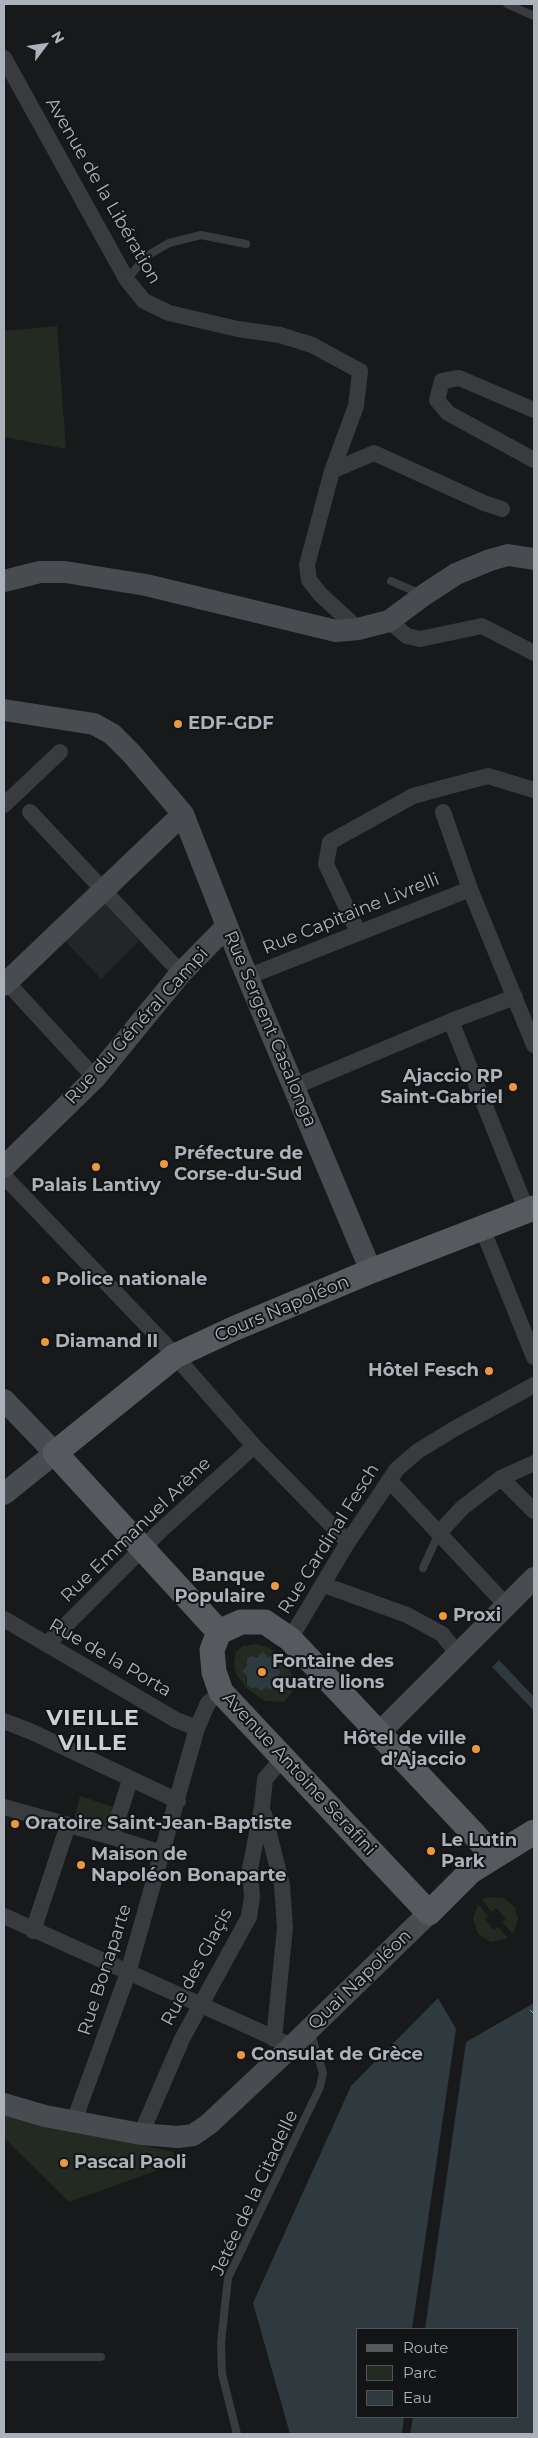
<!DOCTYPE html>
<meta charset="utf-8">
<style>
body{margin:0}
#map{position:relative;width:538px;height:2438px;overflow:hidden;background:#18191a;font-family:Montserrat,sans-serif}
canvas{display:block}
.frame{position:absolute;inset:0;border:5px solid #abb2ba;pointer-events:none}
.legend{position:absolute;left:356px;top:2328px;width:162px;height:90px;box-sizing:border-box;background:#131415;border:1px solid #505357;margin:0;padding:6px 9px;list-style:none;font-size:15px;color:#abb2ba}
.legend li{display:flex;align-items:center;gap:10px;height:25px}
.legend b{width:25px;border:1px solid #505357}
.north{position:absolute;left:20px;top:20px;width:50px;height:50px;-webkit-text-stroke:4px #131415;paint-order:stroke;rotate:59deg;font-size:14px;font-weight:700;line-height:20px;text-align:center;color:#abb2ba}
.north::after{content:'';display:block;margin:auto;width:18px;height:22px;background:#abb2ba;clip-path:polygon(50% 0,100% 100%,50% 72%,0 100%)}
</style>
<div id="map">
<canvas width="538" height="2438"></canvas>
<div class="frame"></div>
<ul class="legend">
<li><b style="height:6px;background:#56595e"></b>Route</li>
<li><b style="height:14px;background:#222a22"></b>Parc</li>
<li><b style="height:14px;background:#2f3a3e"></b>Eau</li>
</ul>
<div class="north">N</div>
</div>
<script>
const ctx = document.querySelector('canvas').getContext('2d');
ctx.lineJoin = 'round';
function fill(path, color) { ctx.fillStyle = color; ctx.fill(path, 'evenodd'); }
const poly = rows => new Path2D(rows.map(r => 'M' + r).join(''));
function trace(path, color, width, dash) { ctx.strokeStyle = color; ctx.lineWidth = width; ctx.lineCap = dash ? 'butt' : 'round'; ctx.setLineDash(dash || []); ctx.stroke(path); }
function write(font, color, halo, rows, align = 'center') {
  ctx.font = font + ' Montserrat,sans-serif'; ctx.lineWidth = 4; ctx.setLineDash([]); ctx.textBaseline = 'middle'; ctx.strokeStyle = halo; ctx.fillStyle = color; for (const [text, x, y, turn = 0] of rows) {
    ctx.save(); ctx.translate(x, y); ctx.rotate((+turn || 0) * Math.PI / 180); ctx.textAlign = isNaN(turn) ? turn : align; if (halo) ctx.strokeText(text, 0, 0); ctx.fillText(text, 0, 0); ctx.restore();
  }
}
const built = poly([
 [105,903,139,941,101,979,65,941]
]);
const green = poly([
 [57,326,66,449,4,437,4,331],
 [256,1644,267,1647,276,1652,291,1672,293,1679,292,1692,284,1702,265,1701,247,1689,236,1674,234,1663,236,1652,243,1646],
 [274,1655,279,1666,277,1677,249,1687,246,1683,247,1658,251,1656,268,1657],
 [80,1796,117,1808,110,1831,73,1822],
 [487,1897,504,1898,515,1907,518,1919,513,1934,502,1922,506,1919,496,1908,492,1912,482,1900],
 [478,1904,488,1916,485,1919,494,1930,498,1927,508,1938,491,1942,478,1934,473,1919],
 [4,2115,173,2152,175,2164,69,2202,4,2138]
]);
const water = poly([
 [263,1652,268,1657,274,1655,278,1658,280,1662,277,1668,281,1672,277,1677,278,1683,276,1687,270,1689,266,1687,261,1691,257,1687,251,1688,247,1685,247,1676,242,1671,247,1666,247,1658,251,1656,257,1657],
 [499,1660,534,1697,534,1711,492,1667],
 [438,1998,456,2029,412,2329,357,2329,357,2417,404,2417,402,2434,290,2434,253,2303,351,2086],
 [534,2003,534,2434,410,2434,413,2417,517,2417,517,2329,425,2329,466,2042]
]);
const ferry = poly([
 [530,2010,534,2014]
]);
const lane = poly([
 [507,4,534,16],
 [127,280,145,257,169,243,201,235,246,244],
 [391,581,421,594],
 [423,1568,439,1533],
 [4,2357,101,2357],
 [237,2434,222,2374,221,2343,228,2278,320,2087,323,2073,311,2034]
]);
const street = poly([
 [4,58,127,280,144,301,169,313,238,329,280,335,312,345,360,371,356,406,332,471,307,565,309,580,321,595,358,629],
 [534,410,459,378,442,381,437,400,448,413,534,460],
 [332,471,374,453,484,503,502,509],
 [389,621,407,636,420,639,482,626,534,653],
 [4,805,60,752],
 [30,812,181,973],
 [443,812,470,889,534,1045],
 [358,932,326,864,330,842,413,796,446,787,488,776,534,790],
 [247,977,470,889],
 [4,979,95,1078],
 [451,1021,527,1211],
 [294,1087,451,1021,515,997],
 [4,1176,162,1341,254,1446,348,1542],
 [482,1228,534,1357],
 [501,1478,534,1511],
 [389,1480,506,1605],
 [439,1533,462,1508,501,1478,534,1463],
 [324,1585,407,1615,442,1634,457,1653],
 [4,1619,176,1720,197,1728],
 [290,1639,348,1542,397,1469,418,1451,454,1429,534,1385],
 [47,1644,160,1531,254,1446],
 [4,1721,32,1732,178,1801],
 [4,1807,112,1837,162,1853],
 [264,1814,282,1885,285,1927,274,2039],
 [112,1837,130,1780],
 [4,1916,292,2046],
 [33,1931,68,1825],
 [74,2121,128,1973,197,1728,208,1703,221,1692],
 [141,2134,182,2039,249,1917,252,1897,250,1869,262,1807,265,1779,282,1759]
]);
const secondary = poly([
 [4,581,40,572,65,572,146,585,336,631,358,629,389,621,424,595,456,574,490,560,508,555,534,559],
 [4,710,94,724,112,734,132,754,183,814,240,959,371,1271],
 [4,985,183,814],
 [4,1167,95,1078,181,973,226,927],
 [4,1400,55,1453,4,1494],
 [379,1733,534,1578],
 [4,2104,45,2116,141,2134,178,2137,193,2135,209,2124,292,2046,429,1913]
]);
const primary = poly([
 [219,1632,55,1453,175,1356,233,1329,371,1271,534,1208],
 [493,1856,473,1833,290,1639,265,1622,241,1622,219,1632,212,1650,214,1672,221,1692,429,1913,471,1871,534,1832]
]);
const markers = [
 [178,724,5,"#ed973e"],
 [513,1087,5,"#ed973e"],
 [164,1164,5,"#ed973e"],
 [96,1167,5,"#ed973e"],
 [46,1280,5,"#ed973e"],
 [45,1342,5,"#ed973e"],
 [489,1371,5,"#ed973e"],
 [275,1586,5,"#ed973e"],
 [443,1616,5,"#ed973e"],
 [262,1672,5,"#ed973e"],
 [476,1749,5,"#ed973e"],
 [15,1824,5,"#ed973e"],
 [431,1851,5,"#ed973e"],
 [81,1865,5,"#ed973e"],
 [241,2055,5,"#ed973e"],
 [64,2163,5,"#ed973e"]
];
const streetNames = [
 ["Avenue de la Libération",103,191,60],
 ["Rue Capitaine Livrelli",351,914,-22],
 ["Rue du Général Campi",137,1026,-48],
 ["Rue Sergent Casalonga",270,1029,67],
 ["Cours Napoléon",282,1309,-23],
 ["Rue Emmanuel Arène",136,1530,-44],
 ["Rue Cardinal Fesch",329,1539,-58],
 ["Rue de la Porta",110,1658,30],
 ["Avenue Antoine Serafini",299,1774,47],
 ["Rue des Glaçis",197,1967,-62],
 ["Rue Bonaparte",105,1970,-72],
 ["Quai Napoléon",360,1980,-44],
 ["Jetée de la Citadelle",255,2193,-65]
];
const poiNames = [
 ["EDF-GDF",188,724],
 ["Ajaccio RP",503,1077,"right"],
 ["Saint-Gabriel",503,1098,"right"],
 ["Préfecture de",174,1154],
 ["Corse-du-Sud",174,1175],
 ["Palais Lantivy",96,1186,"center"],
 ["Police nationale",56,1280],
 ["Diamand II",55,1342],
 ["Hôtel Fesch",479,1371,"right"],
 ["Banque",265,1576,"right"],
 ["Populaire",265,1597,"right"],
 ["Proxi",453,1616],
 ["Fontaine des",272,1662],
 ["quatre lions",272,1683],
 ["Hôtel de ville",466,1739,"right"],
 ["d’Ajaccio",466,1760,"right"],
 ["Oratoire Saint-Jean-Baptiste",25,1824],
 ["Le Lutin",441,1841],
 ["Park",441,1862],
 ["Maison de",91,1855],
 ["Napoléon Bonaparte",91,1876],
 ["Consulat de Grèce",251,2055],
 ["Pascal Paoli",74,2163]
];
const districtNames = [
 ["VIEILLE",93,1719],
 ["VILLE",93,1744]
];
fill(built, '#242527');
fill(green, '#222a22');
fill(water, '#2f3a3e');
trace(ferry, '#84a4b3', 1, [6, 5]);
trace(lane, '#393b3f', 8);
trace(street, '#393b3f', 16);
trace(secondary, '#484b4f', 22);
trace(primary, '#56595e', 25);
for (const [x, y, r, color] of markers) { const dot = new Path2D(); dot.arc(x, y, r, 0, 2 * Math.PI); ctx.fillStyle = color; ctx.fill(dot); trace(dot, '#131415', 2); }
write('18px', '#abb2ba', '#131415', streetNames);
write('bold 18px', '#abb2ba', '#131415', poiNames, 'left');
ctx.letterSpacing = '1px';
write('bold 22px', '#ccd0d6', '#131415', districtNames);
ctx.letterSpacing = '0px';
</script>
